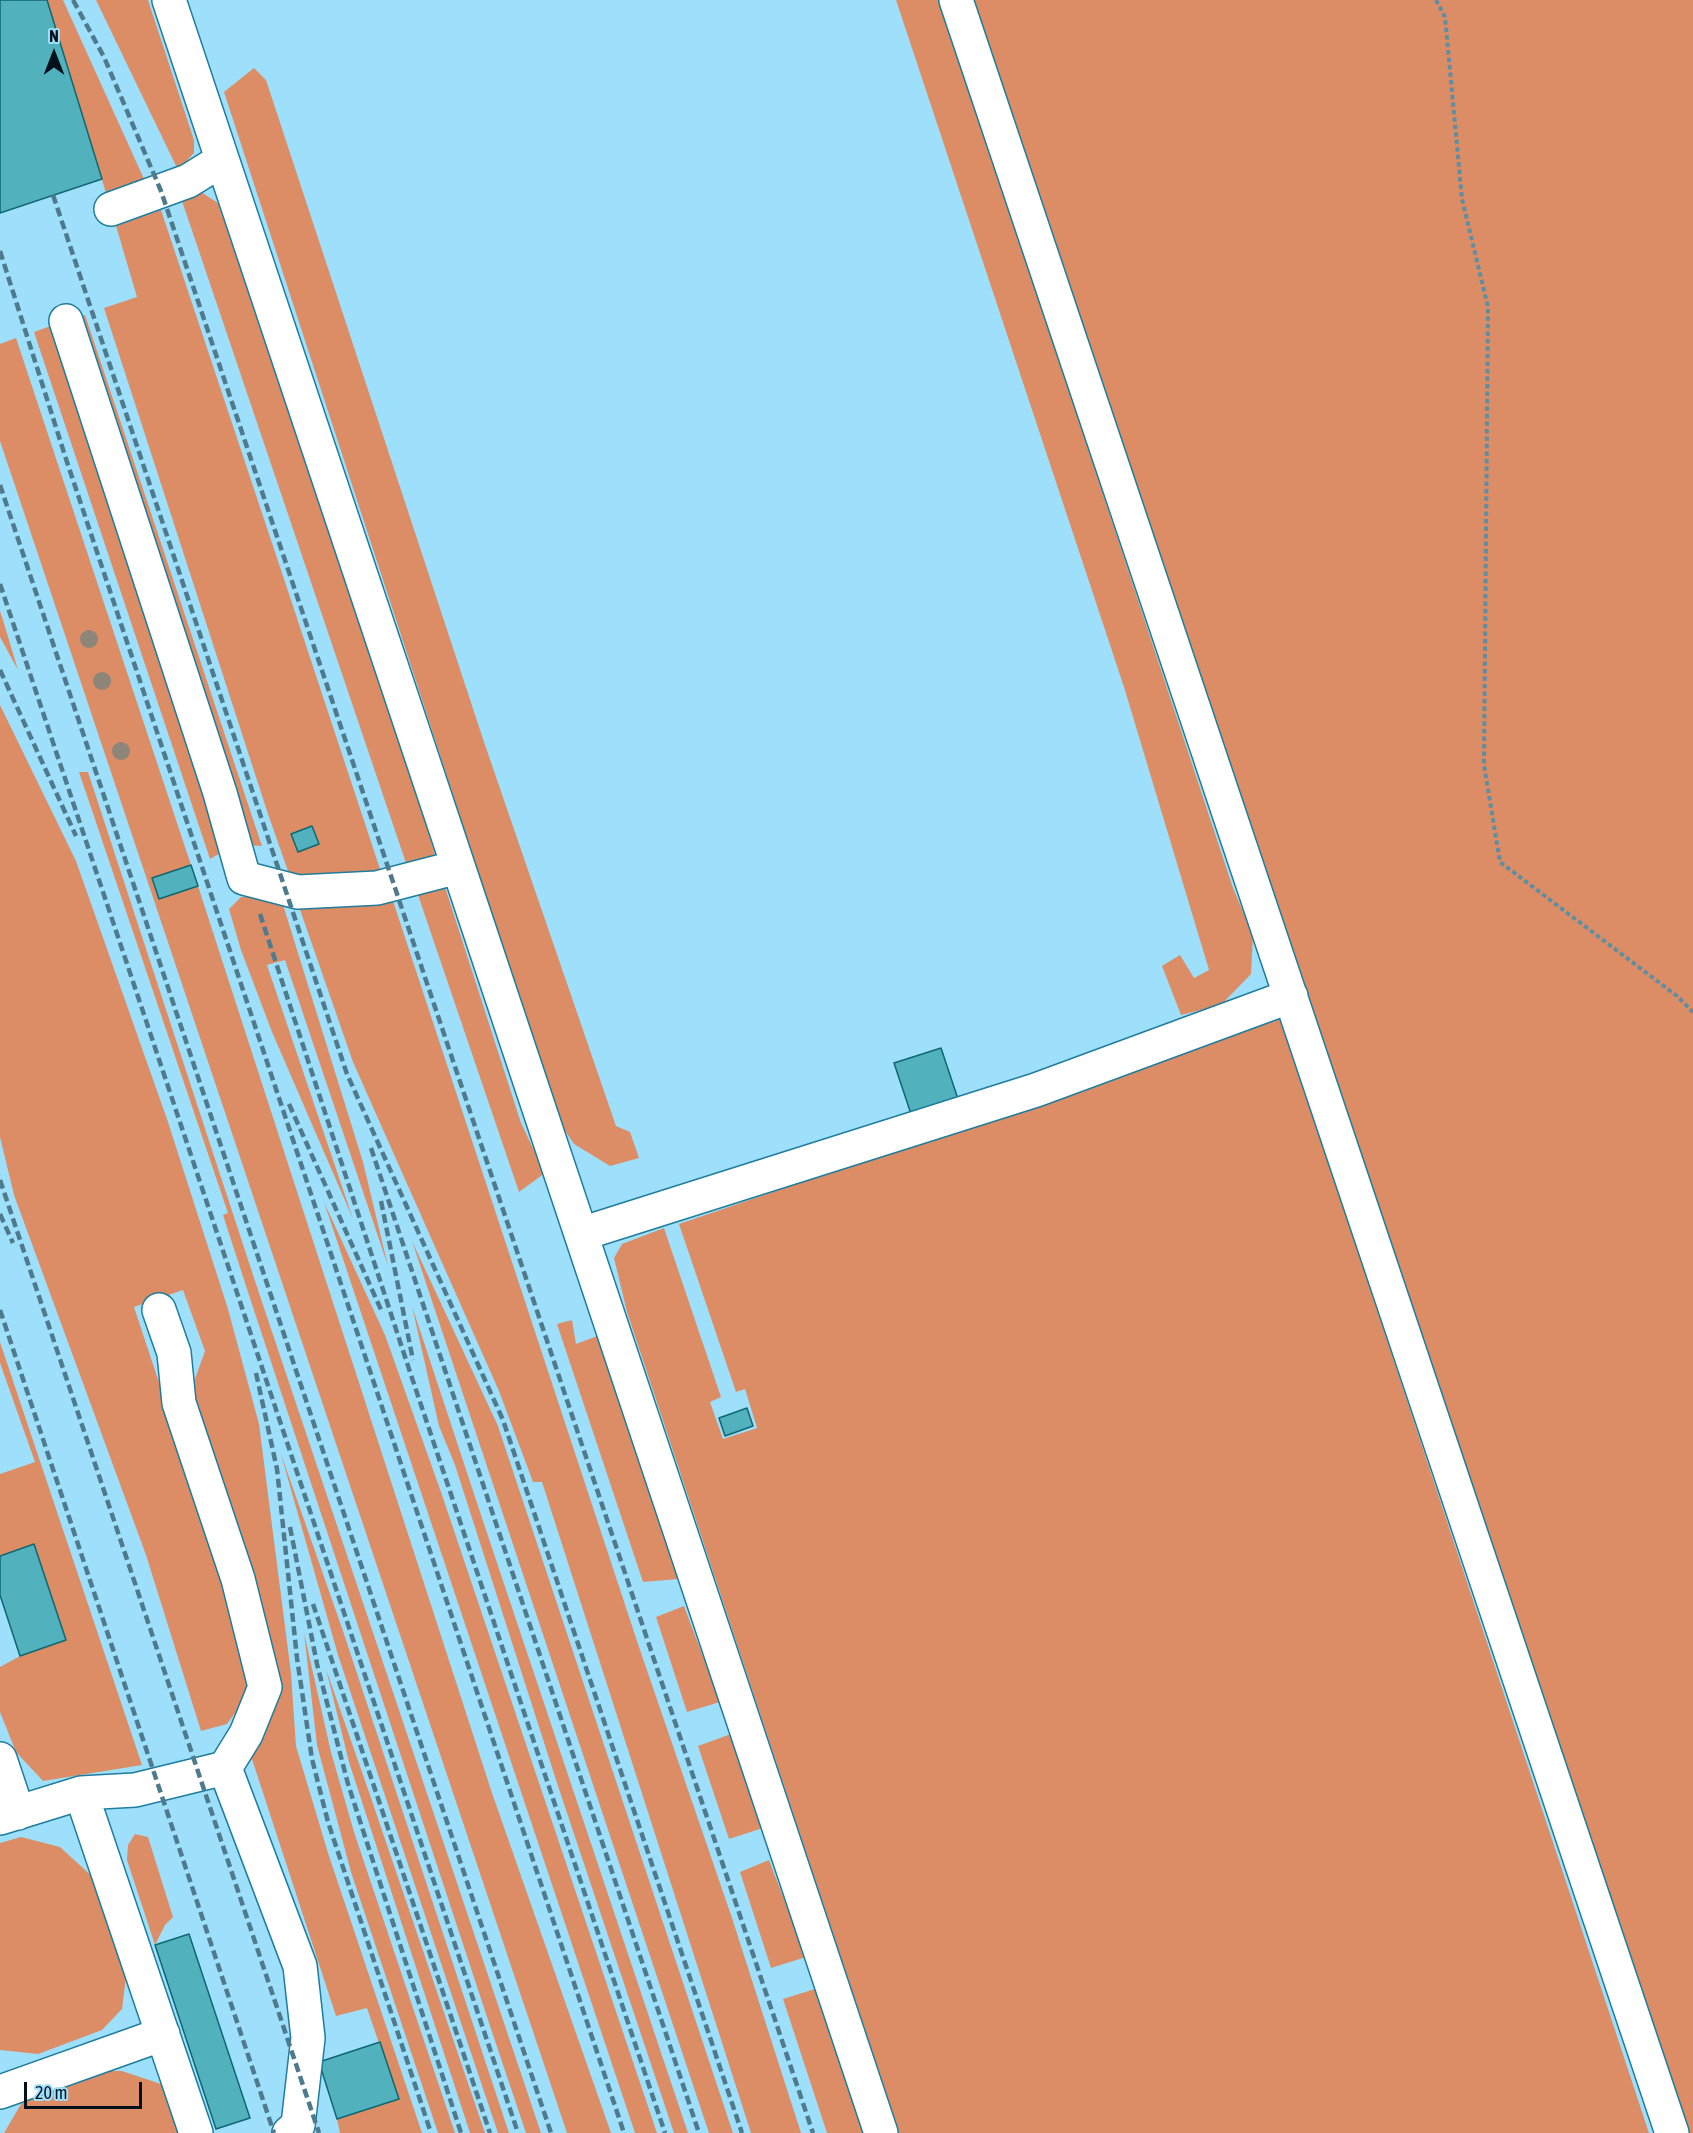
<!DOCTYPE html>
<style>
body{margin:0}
#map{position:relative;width:1693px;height:2133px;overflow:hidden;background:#9ee0fc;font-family:"Asap Condensed",sans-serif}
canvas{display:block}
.north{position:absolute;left:24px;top:24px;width:60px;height:60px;-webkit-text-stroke:4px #9ee0fc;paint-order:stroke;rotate:0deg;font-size:16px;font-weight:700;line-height:24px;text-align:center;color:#00111b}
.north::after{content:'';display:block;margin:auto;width:21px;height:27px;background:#00111b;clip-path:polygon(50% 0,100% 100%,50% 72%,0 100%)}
.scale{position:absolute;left:24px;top:2082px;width:118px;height:27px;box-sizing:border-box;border:3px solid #00111b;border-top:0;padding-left:8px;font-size:18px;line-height:21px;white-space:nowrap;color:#00111b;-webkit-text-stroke:4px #9ee0fc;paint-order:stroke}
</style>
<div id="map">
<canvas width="1693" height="2133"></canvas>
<div class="north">N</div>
<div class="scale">20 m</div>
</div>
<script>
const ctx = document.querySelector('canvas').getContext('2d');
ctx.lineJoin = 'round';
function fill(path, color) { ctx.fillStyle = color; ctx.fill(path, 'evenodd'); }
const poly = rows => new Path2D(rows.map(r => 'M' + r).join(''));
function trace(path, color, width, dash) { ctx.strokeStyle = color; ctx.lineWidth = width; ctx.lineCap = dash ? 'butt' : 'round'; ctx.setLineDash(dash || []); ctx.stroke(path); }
const green = poly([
 [47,0,63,0,144,179,106,193],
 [96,0,148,0,194,140,194,153,178,170],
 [896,0,940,0,1233,888,1253,935,1251,974,1221,1005,1181,1015,1162,966,1180,955,1194,978,1209,970,1124,687],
 [972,0,1693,0,1693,2133,1685,2133],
 [254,68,266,80,483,739,616,1126,630,1132,639,1158,610,1166,574,1144,560,1123,224,92],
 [201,192,218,203,413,780,435,855,416,863,406,863,182,201],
 [161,210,291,600,383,878,315,881,289,874,267,811,104,308,137,297,116,226],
 [85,315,262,846,246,845,71,319],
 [56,324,231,847,210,859,34,332],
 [16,338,191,865,152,879,159,899,198,886,492,1793,611,2133,567,2133,0,441,0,344],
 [0,611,3,620,18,670,0,637],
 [0,705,76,861,168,1122,228,1309,259,1424,291,1673,296,1746,328,1853,422,2133,340,2133,337,2119,398,2099,367,2008,336,2016,250,1753,260,1734,190,1393,205,1351,183,1290,134,1307,225,1582,248,1675,246,1698,227,1724,201,1731,146,1555,14,1195,0,1137],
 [79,772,88,772,258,1290,541,2133,526,2133,490,2026,247,1289,223,1215,228,1213],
 [444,884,521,1123,545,1173,519,1192,417,892],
 [263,894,280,895,363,1162,388,1266,285,960,267,965,353,1219,272,1032,241,950,229,909,241,897],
 [391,895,639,1647,732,1918,801,2133,751,2133,542,1482,533,1482,499,1391,353,1062,297,901],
 [1281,1019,1649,2133,899,2133,627,1312,614,1258,622,1244,664,1228,721,1397,710,1402,723,1439,757,1428,745,1389,736,1392,679,1224],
 [324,1202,385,1335,441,1492,657,2133,635,2133],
 [412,1241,498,1426,733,2133,709,2133],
 [412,1306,482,1518,688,2133,674,2133,558,1786,455,1465,439,1426],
 [572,1320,576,1344,600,1335,678,1579,643,1582,557,1324],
 [0,1342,142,1765,43,1781,16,1752,0,1712,0,1667,20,1656,66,1640,34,1545,0,1556,0,1474,35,1462,0,1363],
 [280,1451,343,1631,509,2133,498,2133,466,2038,338,1655],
 [684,1606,720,1702,687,1712,656,1617],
 [304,1633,331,1752,354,1832,455,2133,438,2133,351,1872,317,1745],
 [326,1669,370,1795,485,2133,470,2133,349,1762],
 [731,1734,763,1828,729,1839,698,1746],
 [135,1834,148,1837,173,1917,165,1925,155,1945,127,1860,128,1845],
 [21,1837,60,1847,95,1879,128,1961,122,2009,102,2030,38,2054,0,2050,0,1843],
 [769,1860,806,1957,771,1968,740,1872],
 [818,1988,865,2133,827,2133,783,1999],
 [88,2071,122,2071,164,2085,182,2133,4,2133,21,2104]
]);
const building = poly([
 [0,0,47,0,102,179,0,213,0,0],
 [312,826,319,844,298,852,291,834,312,826],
 [191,865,198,886,159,899,152,878,191,865],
 [941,1048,959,1102,912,1117,894,1063,941,1048],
 [747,1408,753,1426,725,1436,719,1418,747,1408],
 [34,1544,66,1640,20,1656,0,1595,0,1556,34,1544],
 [189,1934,250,2118,216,2129,155,1945,189,1934],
 [380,2042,399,2099,337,2119,319,2062,380,2042]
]);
const path = poly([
 [1436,0,1445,17,1462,199,1488,307,1484,765,1500,862,1677,996,1693,1012]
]);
const minor = poly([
 [169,0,881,2133],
 [956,0,1672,2133],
 [111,209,188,181,222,160],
 [66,321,220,793,244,878,298,892,377,888,458,867],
 [581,1234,1036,1090,1291,996],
 [159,1310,174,1353,179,1403,238,1579,265,1687,246,1734,225,1768],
 [0,1759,18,1813],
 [81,1793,196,2133],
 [0,1818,81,1793,135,1790,225,1768,300,1966,308,2038,298,2125,289,2133],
 [0,2092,163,2034]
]);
const rail = poly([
 [73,0,104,57,161,191,813,2133],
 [53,195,347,1074,503,1420,742,2133],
 [0,251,67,462,624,2133],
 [0,485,551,2133],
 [0,584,518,2133],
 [0,670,76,836],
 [260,914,410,1372,665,2133],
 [289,1104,382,1312],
 [371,1148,699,2133],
 [0,1180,319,2133],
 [381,1201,413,1360],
 [0,1214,13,1243],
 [0,1310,274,2133],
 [256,1373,277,1469,297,1658,312,1759,328,1822,431,2133],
 [290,1527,317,1664,348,1784,461,2133],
 [313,1604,490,2133]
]);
const trees = [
 [89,639],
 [102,681],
 [121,751]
];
fill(green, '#dd8d66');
fill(building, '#51b2be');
trace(building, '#0e6771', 1.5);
trace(minor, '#1e7d9d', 36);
trace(path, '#5f8ea3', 4, [4.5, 3]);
trace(minor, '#fff', 33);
trace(rail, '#4f798c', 4.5, [9, 4.5]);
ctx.fillStyle = '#8d847a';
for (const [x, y] of trees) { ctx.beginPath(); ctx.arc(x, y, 9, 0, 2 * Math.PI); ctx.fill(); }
</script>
